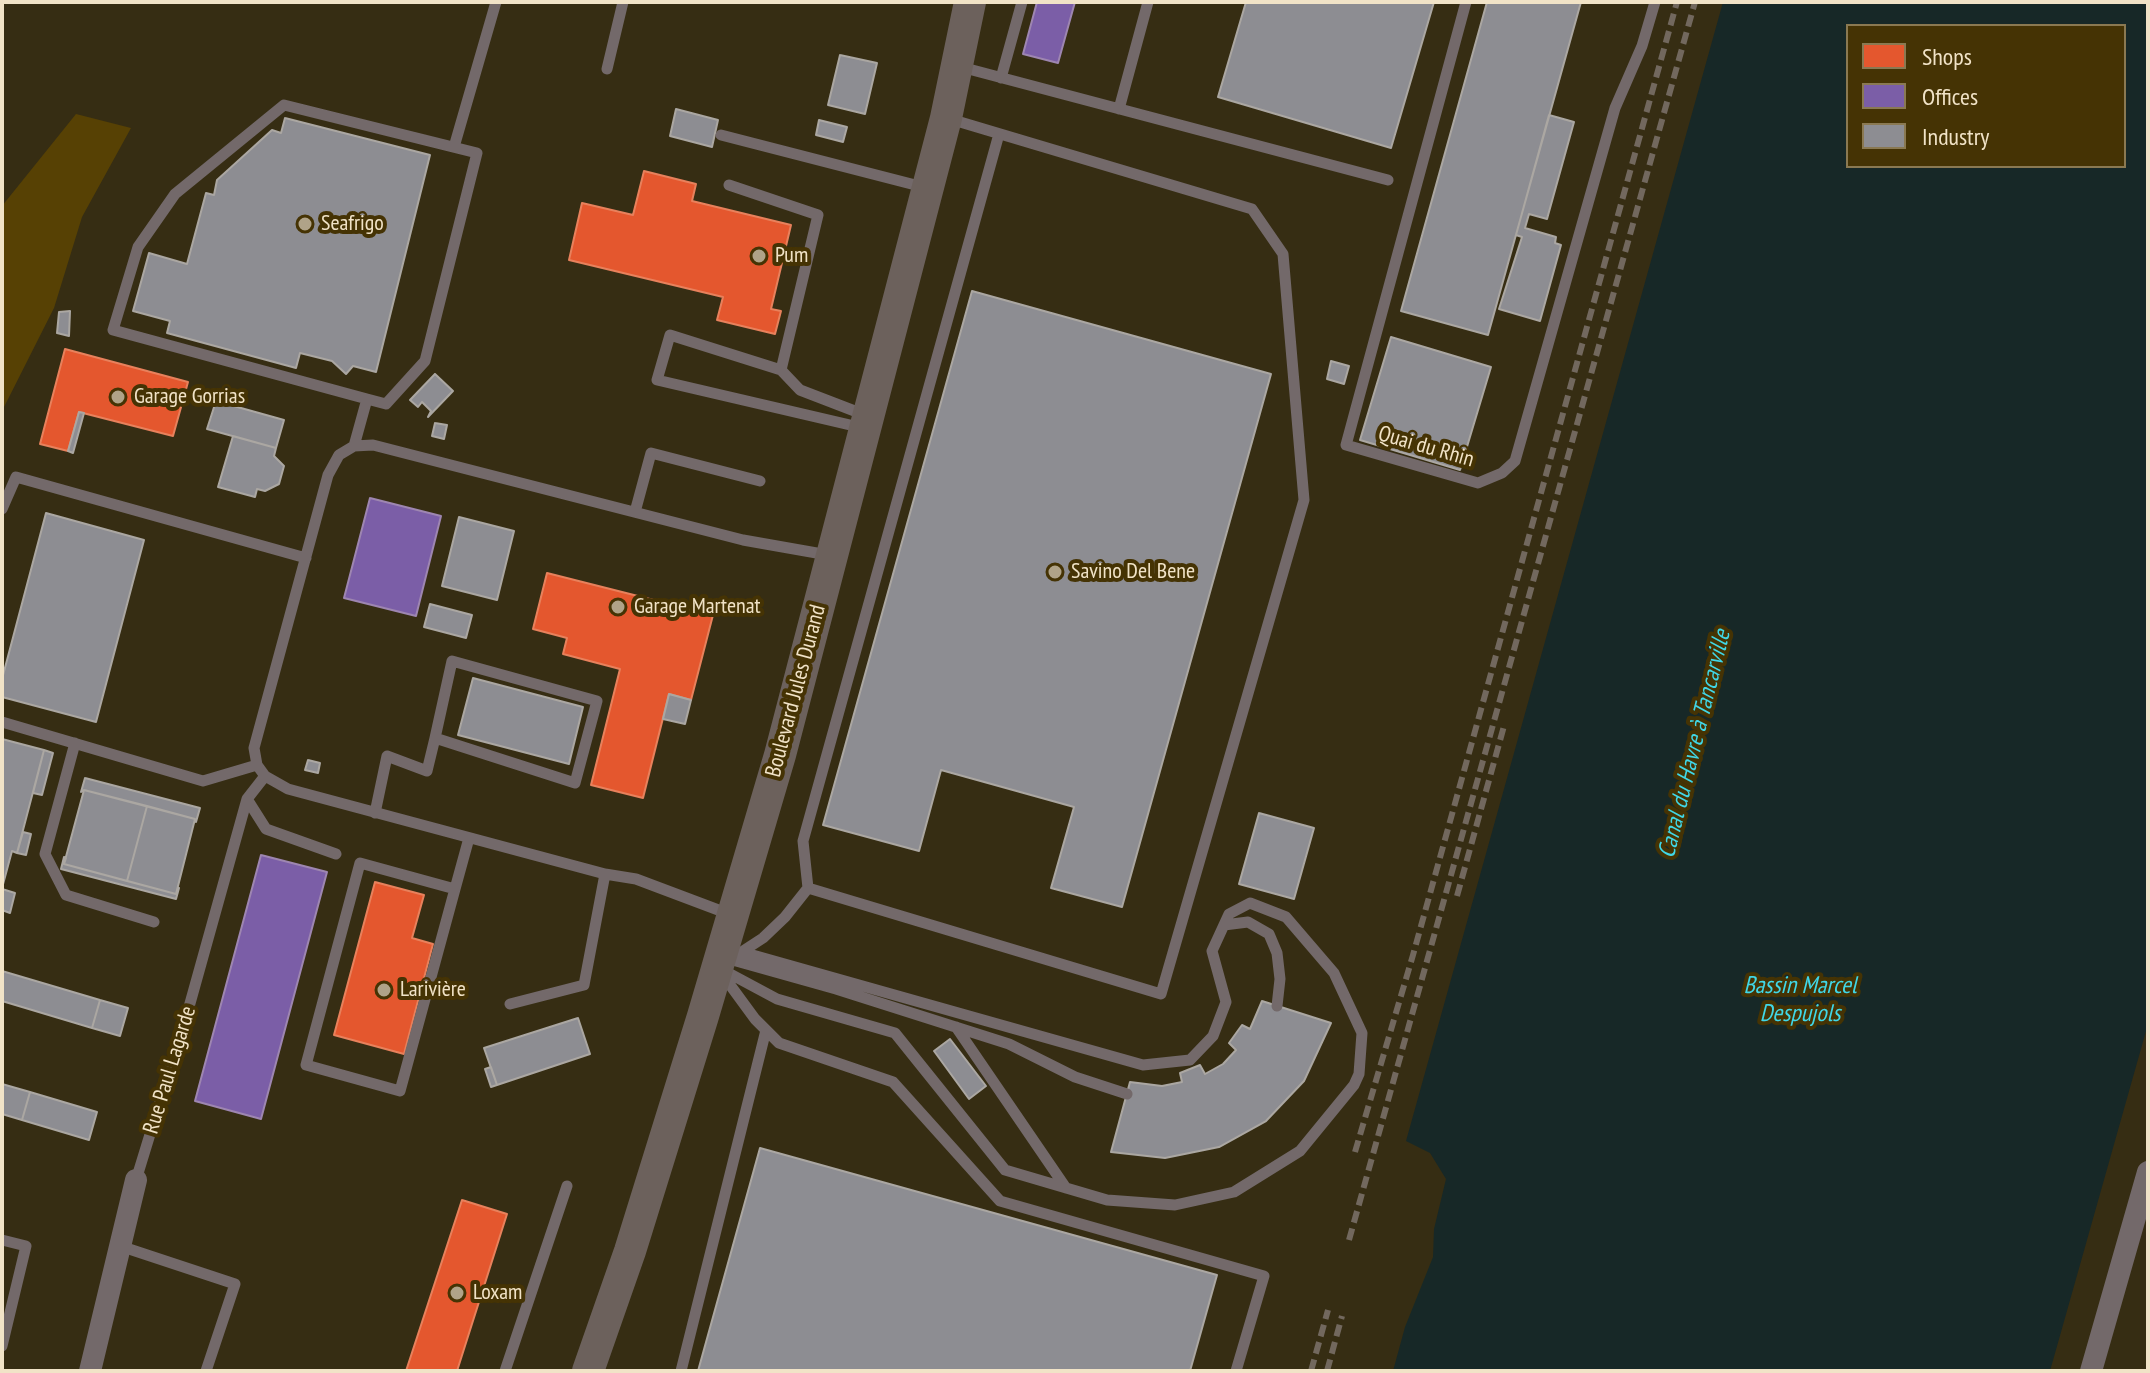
<!DOCTYPE html>
<meta charset="utf-8">
<style>
body{margin:0}
#map{position:relative;width:2150px;height:1373px;overflow:hidden;background:#362d13;font-family:"PT Sans Narrow",sans-serif}
canvas{display:block}
.frame{position:absolute;inset:0;border:4px solid #f1e3c7;pointer-events:none}
.legend{position:absolute;left:1846px;top:24px;width:280px;height:144px;box-sizing:border-box;background:#453304;border:2px solid #8a7952;margin:0;padding:10px 14px;list-style:none;font-size:24px;color:#f1e3c7}
.legend li{display:flex;align-items:center;gap:16px;height:40px}
.legend b{width:40px;border:2px solid #8a7952}
</style>
<div id="map">
<canvas width="2150" height="1373"></canvas>
<div class="frame"></div>
<ul class="legend">
<li><b style="height:22px;background:#e4572e"></b>Shops</li>
<li><b style="height:22px;background:#7b5ea7"></b>Offices</li>
<li><b style="height:22px;background:#8d8d92"></b>Industry</li>
</ul>
</div>
<script>
const ctx = document.querySelector('canvas').getContext('2d');
ctx.lineJoin = 'round';
function fill(path, color) { ctx.fillStyle = color; ctx.fill(path, 'evenodd'); }
const poly = rows => new Path2D(rows.map(r => 'M' + r).join(''));
function trace(path, color, width, dash) { ctx.strokeStyle = color; ctx.lineWidth = width; ctx.lineCap = dash ? 'butt' : 'round'; ctx.setLineDash(dash || []); ctx.stroke(path); }
function write(font, color, halo, rows, align = 'center') {
  ctx.font = font + ' "PT Sans Narrow",sans-serif'; ctx.lineWidth = 8; ctx.setLineDash([]); ctx.textBaseline = 'middle'; ctx.strokeStyle = halo; ctx.fillStyle = color; for (const [text, x, y, turn = 0] of rows) {
    ctx.save(); ctx.translate(x, y); ctx.rotate((+turn || 0) * Math.PI / 180); ctx.textAlign = isNaN(turn) ? turn : align; if (halo) ctx.strokeText(text, 0, 0); ctx.fillText(text, 0, 0); ctx.restore();
  }
}
const green = poly([
 [76,114,131,128,82,217,54,308,2,411,2,206]
]);
const water = poly([
 [1723,2,2148,2,2148,1024,2050,1371,1393,1371,1405,1327,1433,1257,1434,1229,1446,1179,1430,1153,1406,1141],
 [1848,26,2124,26,2124,166,1848,166]
]);
const shops = poly([
 [644,171,696,184,692,201,791,225,771,309,781,311,775,334,717,320,723,297,569,260,582,203,633,215,644,171],
 [65,349,188,382,173,436,79,412,68,451,40,444,65,349],
 [547,573,713,615,691,700,669,694,643,798,591,785,620,669,563,654,567,638,533,629,547,573],
 [375,882,424,895,412,938,433,944,404,1054,334,1035,375,882],
 [462,1200,507,1214,457,1371,406,1371,462,1200]
]);
const offices = poly([
 [1037,2,1075,2,1058,63,1023,54,1037,2],
 [370,498,441,516,416,616,344,598,370,498],
 [261,855,327,872,261,1119,195,1101,261,855]
]);
const industry = poly([
 [1246,2,1434,2,1391,148,1218,97,1246,2],
 [1487,2,1581,2,1488,335,1401,311,1487,2],
 [840,55,877,63,865,114,828,105,840,55],
 [676,109,718,120,712,147,670,136,676,109],
 [1549,115,1574,122,1547,219,1529,214,1525,228,1556,237,1555,243,1561,245,1540,321,1499,309,1522,237,1516,235,1549,115],
 [285,118,430,155,376,372,353,366,346,374,332,361,300,353,296,368,167,333,170,321,133,311,149,253,187,264,206,193,214,195,217,180,272,130,281,133,285,118],
 [819,120,847,127,843,142,816,135,819,120],
 [972,291,1271,374,1122,907,1051,888,1074,807,941,770,919,851,823,825,972,291],
 [70,311,69,336,57,333,59,312,70,311],
 [1391,337,1491,367,1460,470,1360,440,1391,337],
 [1331,361,1349,366,1344,384,1327,379,1331,361],
 [435,374,453,391,428,417,431,411,422,402,418,407,410,400,435,374],
 [216,401,284,420,276,448,207,429,216,401],
 [79,412,84,413,73,453,68,451,79,412],
 [435,423,447,425,444,439,432,436,435,423],
 [233,436,276,448,274,456,284,466,279,484,265,491,257,489,255,497,218,487,233,436],
 [46,513,144,540,96,722,2,697,2,679,46,513],
 [459,517,514,531,497,600,442,586,459,517],
 [430,604,472,615,466,638,424,627,430,604],
 [473,678,583,707,569,764,458,735,473,678],
 [669,694,691,700,685,724,663,719,669,694],
 [2,739,44,750,17,853,12,851,2,888,2,739],
 [44,750,53,753,42,795,33,793,44,750],
 [308,760,320,763,318,773,305,770,308,760],
 [85,778,200,808,196,822,195,819,84,790,81,792,85,778],
 [84,790,147,806,127,881,64,864,84,790],
 [147,806,195,819,176,894,127,881,147,806],
 [1259,813,1314,828,1294,899,1239,884,1259,813],
 [23,832,31,834,26,855,17,853,23,832],
 [64,857,66,858,64,864,176,894,179,888,176,899,61,869,64,857],
 [2,889,15,893,10,913,2,910,2,889],
 [2,971,100,1000,92,1028,2,1001,2,971],
 [100,1000,128,1008,120,1036,92,1028,100,1000],
 [1262,1001,1331,1023,1304,1081,1266,1121,1219,1147,1165,1158,1111,1152,1130,1082,1162,1086,1182,1082,1180,1073,1200,1065,1205,1074,1223,1064,1236,1050,1229,1043,1242,1025,1250,1029,1262,1001],
 [578,1018,590,1054,497,1085,484,1048,578,1018],
 [950,1039,986,1086,969,1099,934,1051,950,1039],
 [491,1067,497,1085,491,1087,485,1069,491,1067],
 [2,1084,30,1092,22,1120,2,1114,2,1084],
 [30,1092,97,1112,89,1140,22,1120,30,1092],
 [760,1148,1217,1275,1190,1371,698,1371,760,1148]
]);
const service = poly([
 [1466,2,1346,445,1478,483,1502,473,1515,461,1615,108,1642,46,1655,2],
 [961,67,1388,180],
 [607,69,623,2],
 [1001,78,1022,2],
 [1119,109,1148,2],
 [721,135,927,188],
 [454,147,496,2],
 [729,185,818,215,781,370],
 [863,428,657,380,670,335,781,370,800,390,865,415],
 [354,446,367,399,113,330,138,247,175,194,284,105,477,153,425,361,386,404,367,399],
 [2,509,16,477,306,558],
 [635,512,651,453,760,481],
 [2,722,203,781,257,765],
 [75,743,45,854,66,895,154,922],
 [247,799,266,829,336,854],
 [375,813,387,756,427,771,435,738,575,783,597,701,452,661,435,738],
 [808,888,803,841,999,134],
 [455,889,360,863,306,1065,400,1091,455,889,469,838],
 [729,914,636,879,605,874,288,789,265,776,257,765,254,748,328,475,339,455,354,446,373,445,743,540,828,555],
 [1224,925,1248,922,1269,934,1277,953,1280,979,1277,1006],
 [740,953,763,938,785,917,808,888,1161,994,1304,500,1283,254,1252,209,950,119],
 [729,959,836,989,1009,1044,1075,1077,1127,1094],
 [721,969,777,999,895,1033,1005,1170,1107,1200,1175,1205,1234,1192,1300,1151,1354,1085,1359,1074,1362,1033,1334,973,1286,917,1250,903,1229,914,1212,951,1226,1002,1213,1036,1190,1060,1143,1065,742,952],
 [722,974,755,1019,779,1043,893,1082,1000,1201,1264,1276,1236,1371],
 [510,1004,584,985,605,874],
 [956,1027,1066,1188],
 [136,1180,189,1007,247,799,265,776],
 [2,1240,26,1246,2,1346],
 [120,1246,235,1284,206,1371],
 [505,1371,567,1186],
 [681,1371,766,1030]
]);
const minor = poly([
 [90,1371,136,1180],
 [2091,1371,2148,1172]
]);
const secondary = poly([
 [588,1371,630,1251,703,1016,780,755,946,118,970,2]
]);
const rail = poly([
 [1457,896,1504,726],
 [1355,1152,1413,955,1677,2],
 [1349,1240,1695,2],
 [1311,1371,1328,1310],
 [1327,1371,1342,1316]
]);
const markers = [
 [305,224,8,"#b0a388"],
 [759,256,8,"#b0a388"],
 [118,397,8,"#b0a388"],
 [1055,572,8,"#b0a388"],
 [618,607,8,"#b0a388"],
 [384,990,8,"#b0a388"],
 [457,1293,8,"#b0a388"]
];
const poiNames = [
 ["Seafrigo",321,224],
 ["Pum",775,256],
 ["Garage Gorrias",134,397],
 ["Savino Del Bene",1071,572],
 ["Garage Martenat",634,607],
 ["Larivière",400,990],
 ["Loxam",473,1293]
];
const streetNames = [
 ["Quai du Rhin",1426,447,16],
 ["Boulevard Jules Durand",796,691,-75],
 ["Rue Paul Lagarde",170,1070,-73]
];
const waterNames = [
 ["Canal du Havre à Tancarville",1695,744,-76],
 ["Bassin Marcel",1800,986],
 ["Despujols",1800,1014]
];
fill(green, '#574104');
fill(water, '#172827');
fill(shops, '#e4572e');
trace(shops, '#e8815c', 2);
fill(offices, '#7b5ea7');
trace(offices, '#9e86b1', 2);
fill(industry, '#8d8d92');
trace(industry, '#aba7a2', 2);
trace(service, '#73696a', 11);
trace(minor, '#73696a', 22);
trace(secondary, '#6c615c', 32);
trace(rail, '#72685e', 6, [12, 6]);
for (const [x, y, r, color] of markers) { const dot = new Path2D(); dot.arc(x, y, r, 0, 2 * Math.PI); ctx.fillStyle = color; ctx.fill(dot); trace(dot, '#453304', 3); }
write('22px', '#f1e3c7', '#453304', poiNames, 'left');
write('22px', '#f1e3c7', '#453304', streetNames);
write('italic 24px', '#40d7e7', '#453304', waterNames);
</script>
